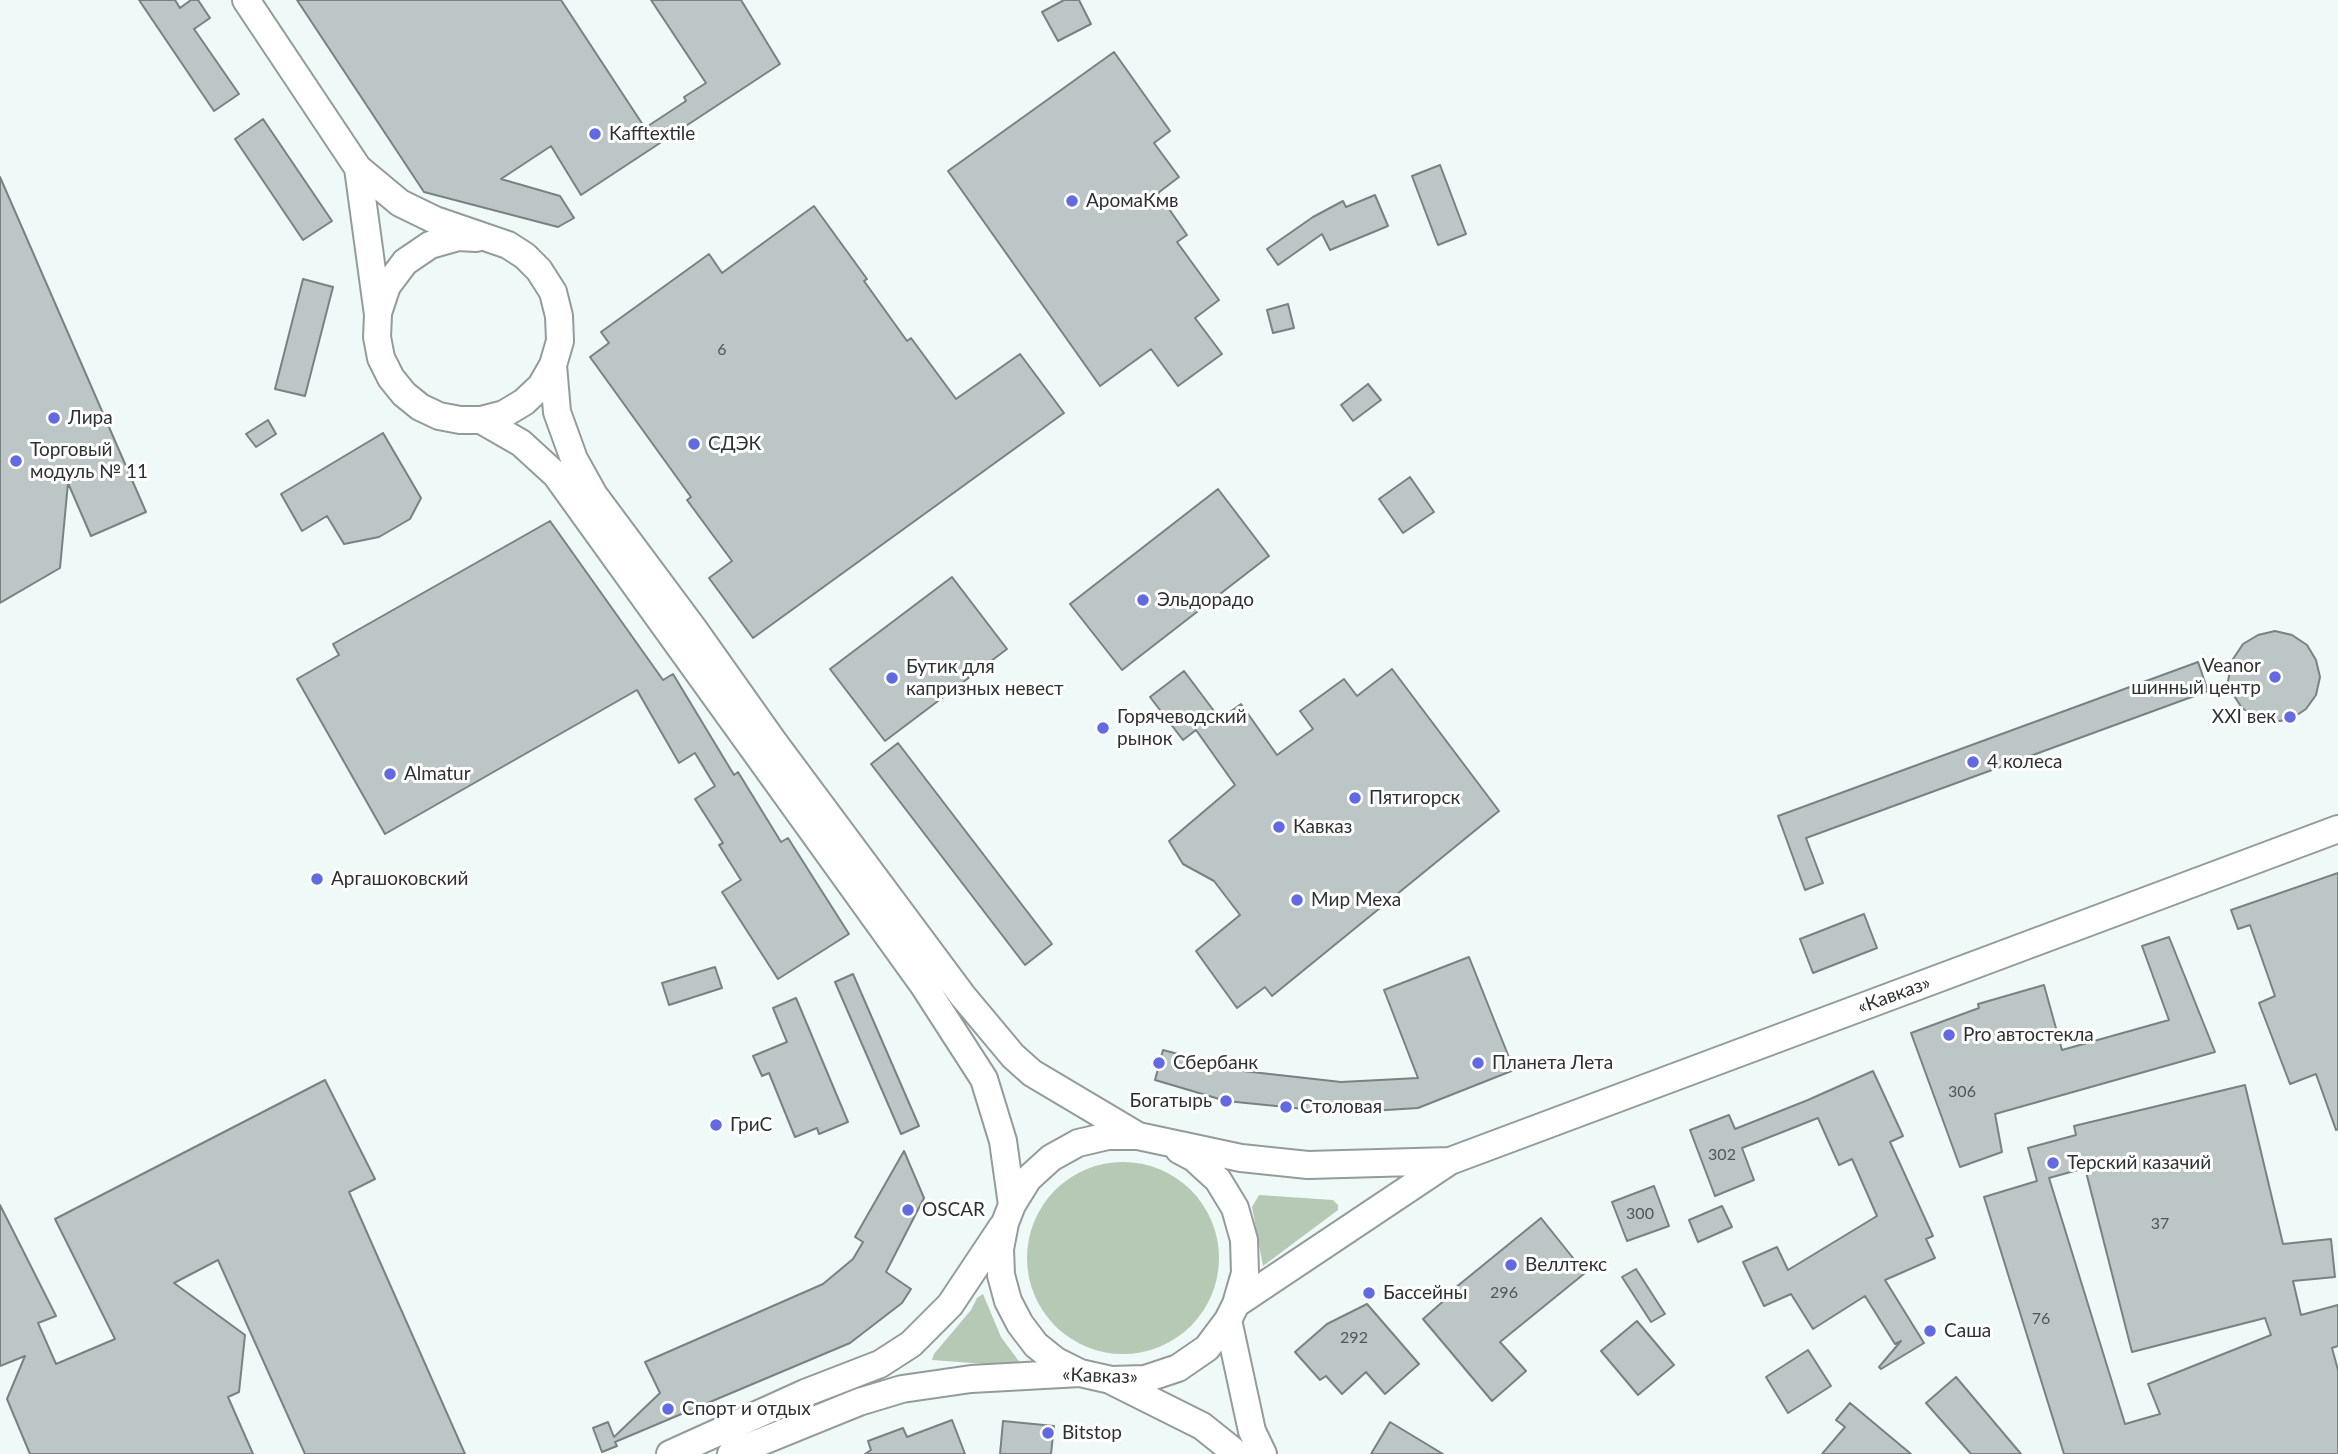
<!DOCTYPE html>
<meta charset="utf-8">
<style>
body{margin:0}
canvas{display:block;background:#eff9f7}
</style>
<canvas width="2338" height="1454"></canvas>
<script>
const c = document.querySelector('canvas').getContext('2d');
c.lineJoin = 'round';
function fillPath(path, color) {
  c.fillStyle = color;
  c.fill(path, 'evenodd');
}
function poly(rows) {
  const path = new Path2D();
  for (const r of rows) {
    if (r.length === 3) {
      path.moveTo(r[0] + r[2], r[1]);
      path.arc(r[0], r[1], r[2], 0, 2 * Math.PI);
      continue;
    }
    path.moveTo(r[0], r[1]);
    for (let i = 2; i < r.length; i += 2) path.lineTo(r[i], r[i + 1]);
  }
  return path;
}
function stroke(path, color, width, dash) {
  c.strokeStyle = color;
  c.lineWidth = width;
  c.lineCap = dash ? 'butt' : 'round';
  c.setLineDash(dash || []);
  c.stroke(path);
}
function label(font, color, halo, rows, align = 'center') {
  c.font = font + ' Lato,sans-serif';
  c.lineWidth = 6;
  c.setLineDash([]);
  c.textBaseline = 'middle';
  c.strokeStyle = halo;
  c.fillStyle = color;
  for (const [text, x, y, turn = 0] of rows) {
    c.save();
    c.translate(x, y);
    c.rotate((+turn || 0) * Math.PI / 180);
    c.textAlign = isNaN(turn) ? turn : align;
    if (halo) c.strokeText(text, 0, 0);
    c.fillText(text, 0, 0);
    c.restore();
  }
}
fillPath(poly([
 [1123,1258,96],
 [1259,1195,1333,1200,1338,1205,1338,1210,1263,1266,1252,1207],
 [983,1294,1001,1337,1021,1364,999,1365,932,1360,934,1354,971,1310,977,1298]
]), '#b5c9b5');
const building = poly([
 [139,0,175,0,180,8,191,0,198,0,210,18,194,29,239,94,214,111,139,0],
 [297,0,561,0,645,128,686,101,684,97,706,83,651,0,741,0,780,64,581,195,551,146,501,179,560,196,574,218,558,227,424,192,297,0],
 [1064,0,1079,0,1091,24,1058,41,1042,12,1064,0],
 [1114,52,1170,131,1154,143,1179,177,1158,193,1187,235,1177,242,1219,300,1195,318,1222,354,1178,386,1151,349,1100,386,948,171,1114,52],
 [263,119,332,221,303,240,235,139,263,119],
 [1440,165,1466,234,1438,245,1412,176,1440,165],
 [0,177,146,512,91,536,68,483,60,568,0,603,0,177],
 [1375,195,1388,226,1330,250,1322,234,1278,265,1267,249,1313,217,1343,201,1346,207,1375,195],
 [814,206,867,279,864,281,907,341,911,338,956,399,1020,354,1064,413,753,638,709,578,732,561,687,500,691,497,590,357,609,343,601,332,709,254,722,273,814,206],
 [303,279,333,287,305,396,275,389,303,279],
 [1288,304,1294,328,1273,333,1267,310,1288,304],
 [1368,384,1381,400,1353,421,1341,405,1368,384],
 [268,420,276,434,256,447,246,434,268,420],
 [383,433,421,498,410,519,379,537,344,544,327,516,302,531,281,494,383,433],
 [1410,477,1434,512,1403,533,1379,499,1410,477],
 [1218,489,1269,556,1122,670,1070,604,1218,489],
 [550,521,663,680,673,674,734,775,738,772,781,842,788,838,849,934,778,979,722,892,741,880,719,845,723,843,695,799,715,786,695,753,679,763,637,690,385,834,297,679,339,655,333,644,550,521],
 [952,577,1007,649,885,741,830,669,952,577],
 [2275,631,2292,635,2307,645,2316,660,2320,677,2316,695,2306,709,2291,719,2274,722,2257,718,2242,708,2227,685,2233,659,2243,644,2258,635,2275,631],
 [2198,662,2208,691,1806,838,1823,883,1805,890,1778,816,2198,662],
 [1392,669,1499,811,1272,996,1265,987,1237,1008,1196,951,1240,915,1214,881,1183,864,1169,841,1235,785,1196,730,1183,740,1150,697,1184,671,1220,719,1241,704,1277,755,1313,729,1300,711,1344,679,1357,696,1392,669],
 [898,743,1052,944,1025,965,871,764,898,743],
 [2338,873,2338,1129,2336,1130,2316,1074,2290,1084,2259,1003,2275,996,2250,925,2238,929,2231,910,2338,873],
 [1864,914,1877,948,1813,973,1800,939,1864,914],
 [2169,937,2215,1052,1995,1114,2002,1152,1960,1167,1911,1033,1979,1008,1978,1004,2044,985,2062,1050,2169,1020,2142,946,2169,937],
 [1469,957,1514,1070,1418,1108,1340,1113,1286,1107,1226,1101,1155,1080,1163,1050,1243,1071,1341,1082,1418,1078,1384,990,1469,957],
 [715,967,722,988,669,1005,662,983,715,967],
 [853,974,919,1126,901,1134,835,982,853,974],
 [796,998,848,1122,819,1134,817,1128,795,1137,769,1073,762,1076,753,1056,787,1042,773,1008,796,998],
 [1873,1071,1903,1136,1890,1142,1933,1236,1926,1239,1935,1258,1885,1280,1924,1343,1881,1369,1879,1367,1901,1341,1895,1344,1865,1296,1813,1329,1791,1294,1764,1306,1743,1262,1777,1247,1788,1270,1877,1216,1852,1159,1839,1165,1818,1118,1742,1148,1754,1180,1715,1196,1690,1130,1729,1115,1735,1129,1808,1100,1873,1071],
 [325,1080,375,1179,349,1192,465,1454,305,1454,218,1260,174,1283,245,1335,239,1392,228,1397,253,1454,30,1454,7,1399,25,1356,0,1366,0,1205,56,1316,38,1323,56,1364,115,1339,55,1219,325,1080],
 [2245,1085,2283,1244,2331,1239,2335,1277,2293,1281,2301,1315,2338,1305,2338,1346,2332,1348,2338,1370,2338,1454,2064,1454,1984,1197,2037,1181,2028,1148,2076,1135,2074,1126,2245,1085],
 [2085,1168,2132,1352,2265,1318,2271,1335,2148,1384,2160,1414,2125,1424,2049,1178,2085,1168],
 [904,1151,924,1198,886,1272,911,1289,902,1303,850,1343,615,1442,617,1446,602,1452,593,1428,608,1422,614,1437,660,1393,645,1362,823,1284,853,1259,863,1242,855,1237,904,1151],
 [1654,1186,1669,1226,1627,1241,1612,1202,1654,1186],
 [1722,1206,1732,1227,1698,1242,1689,1220,1722,1206],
 [1541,1218,1585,1273,1500,1342,1526,1371,1492,1401,1423,1319,1456,1290,1455,1288,1541,1218],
 [1636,1269,1665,1314,1651,1322,1622,1277,1636,1269],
 [1367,1304,1419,1364,1385,1394,1366,1372,1342,1394,1326,1376,1320,1380,1295,1352,1327,1324,1367,1304],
 [1637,1321,1674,1365,1638,1395,1601,1351,1637,1321],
 [1808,1350,1831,1386,1788,1413,1766,1377,1808,1350],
 [1956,1377,2021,1454,1971,1454,1926,1403,1956,1377],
 [1850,1403,1911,1454,1822,1454,1845,1427,1836,1420,1850,1403],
 [952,1420,965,1454,865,1454,871,1450,868,1441,903,1428,907,1437,952,1420],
 [1003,1421,1054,1426,1051,1454,1000,1454,1003,1421],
 [1390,1422,1443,1454,1371,1454,1390,1422]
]);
fillPath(building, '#bdc6c7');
stroke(building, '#798282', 2);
const major = poly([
 [246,0,358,168,400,203,435,220,508,245,525,256,539,270,553,292,559,316,560,341,553,365,541,386,524,402,504,414,481,420,460,420,439,416,420,407,404,394,391,378,381,358,377,337,378,315,358,168],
 [378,313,387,286,405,262,430,245,458,237,476,238],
 [553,365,557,412,574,459,594,495,693,628,773,741,962,995,1013,1056,1032,1073,1138,1136],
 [481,420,521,443,556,475,924,986,984,1079,1003,1141,1012,1205,1005,1223,1000,1249,1001,1275,1008,1301,1020,1324,1036,1345,1056,1361,1080,1373],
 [1179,1150,1194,1158,1218,1180,1235,1208,1244,1240,1245,1273,1236,1304],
 [1012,1205,1028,1179,1051,1158,1078,1143,1108,1136,1138,1136,1241,1158,1308,1165,1450,1161],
 [1228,1320,1252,1431,1263,1454],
 [1112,1381,1202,1426,1237,1454],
 [670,1454,805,1393,880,1364,911,1344,950,1305,1002,1227],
 [731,1454,859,1402,902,1389,971,1379,1080,1373,1111,1380,1145,1379,1178,1368,1207,1348,1228,1320,1236,1304,1450,1161,2338,829]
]);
stroke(major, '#939c9b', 30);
stroke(major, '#fff', 26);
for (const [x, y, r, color] of [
 [595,134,7,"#6269e1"],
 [1072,201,7,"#6269e1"],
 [54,418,7,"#6269e1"],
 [694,444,7,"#6269e1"],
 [16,461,7,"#6269e1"],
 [1143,600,7,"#6269e1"],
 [2275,677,7,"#6269e1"],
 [892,678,7,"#6269e1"],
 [2290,717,7,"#6269e1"],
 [1103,728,7,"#6269e1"],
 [1973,762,7,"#6269e1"],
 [390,774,7,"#6269e1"],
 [1355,798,7,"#6269e1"],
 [1279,827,7,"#6269e1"],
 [317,879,7,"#6269e1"],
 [1297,900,7,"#6269e1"],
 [1949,1035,7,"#6269e1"],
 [1159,1063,7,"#6269e1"],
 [1478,1063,7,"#6269e1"],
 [1226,1101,7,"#6269e1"],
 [1286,1107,7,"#6269e1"],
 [716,1125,7,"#6269e1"],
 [2053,1163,7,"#6269e1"],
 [908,1210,7,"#6269e1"],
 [1511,1265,7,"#6269e1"],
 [1369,1293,7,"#6269e1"],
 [1930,1331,7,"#6269e1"],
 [668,1409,7,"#6269e1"],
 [1048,1433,7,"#6269e1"]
]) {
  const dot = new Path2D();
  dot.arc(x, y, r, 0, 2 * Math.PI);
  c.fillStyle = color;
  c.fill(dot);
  stroke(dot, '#fff', 2.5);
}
label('16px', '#525656', null, [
 ["6",722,350],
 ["306",1962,1092],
 ["302",1722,1155],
 ["300",1640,1214],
 ["37",2160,1224],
 ["296",1504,1293],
 ["76",2041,1319],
 ["292",1354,1338]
]);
label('19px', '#2e3131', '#fff', [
 ["Kafftextile",609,134],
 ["АромаКмв",1086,201],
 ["Лира",68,418],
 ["СДЭК",708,444],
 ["Торговый",30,450],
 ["модуль № 11",30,472],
 ["Эльдорадо",1157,600],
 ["Veanor",2261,666,"right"],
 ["шинный центр",2261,688,"right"],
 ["Бутик для",906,667],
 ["капризных невест",906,689],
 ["Горячеводский",1117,717],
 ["рынок",1117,739],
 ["XXI век",2276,717,"right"],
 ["4 колеса",1987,762],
 ["Almatur",404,774],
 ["Пятигорск",1369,798],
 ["Кавказ",1293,827],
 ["Аргашоковский",331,879],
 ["Мир Меха",1311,900],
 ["Pro автостекла",1963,1035],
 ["Сбербанк",1173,1063],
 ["Планета Лета",1492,1063],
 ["Богатырь",1212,1101,"right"],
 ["Столовая",1300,1107],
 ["ГриС",730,1125],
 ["Терский казачий",2067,1163],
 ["OSCAR",922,1210],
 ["Веллтекс",1525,1265],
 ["Бассейны",1383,1293],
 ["Саша",1944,1331],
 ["Спорт и отдых",682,1409],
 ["Bitstop",1062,1433]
], 'left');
label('19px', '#2e3131', '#fff', [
 ["«Кавказ»",1894,995,-20],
 ["«Кавказ»",1100,1376,2]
]);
</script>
